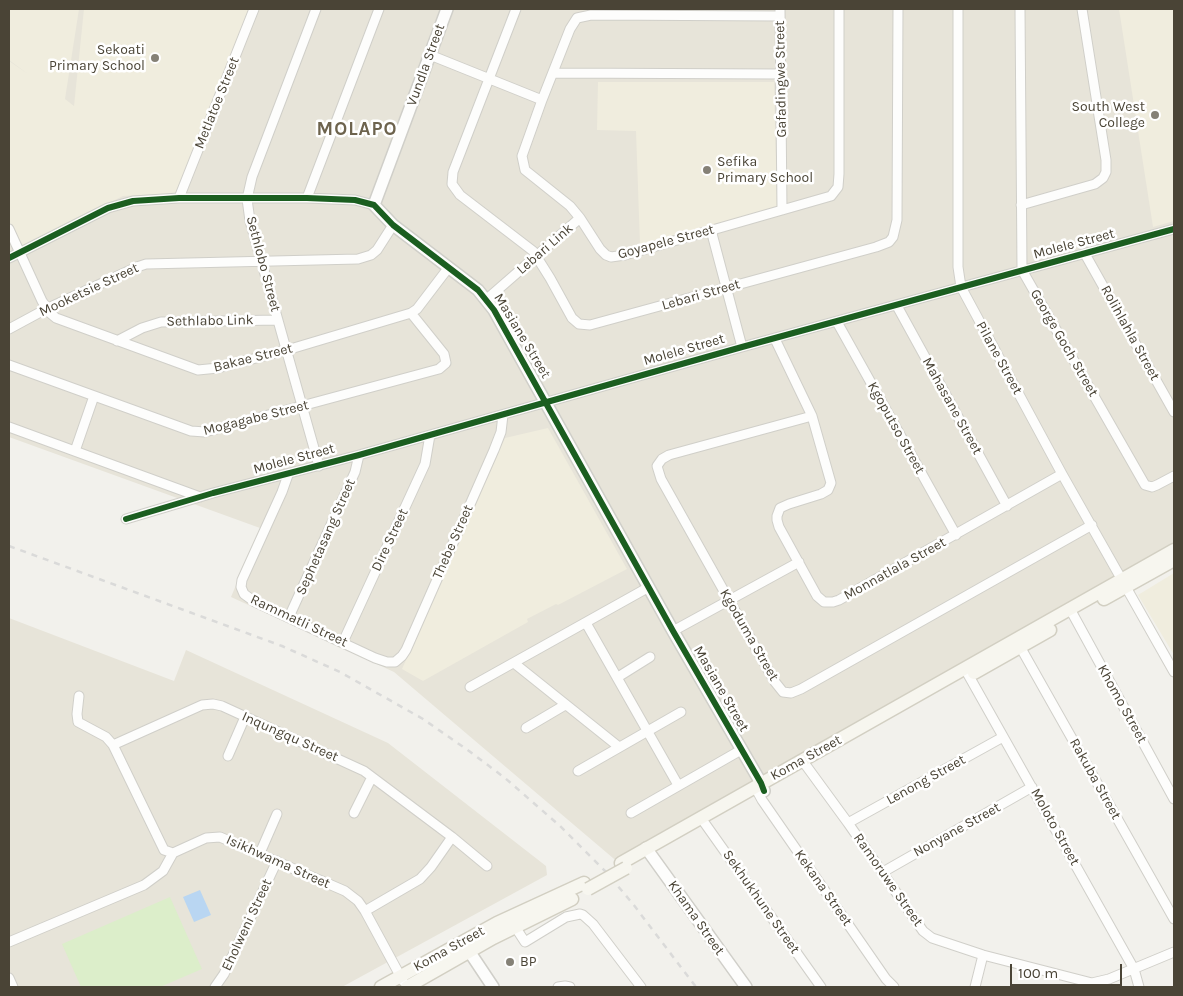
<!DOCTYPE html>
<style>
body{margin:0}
#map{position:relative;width:1183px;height:996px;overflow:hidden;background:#f2f1ec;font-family:Karla,sans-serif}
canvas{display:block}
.frame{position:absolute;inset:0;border:10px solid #4a4436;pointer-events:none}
.scale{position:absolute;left:1010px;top:964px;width:112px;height:22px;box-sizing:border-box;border:2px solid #4a4436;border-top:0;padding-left:6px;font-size:15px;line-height:18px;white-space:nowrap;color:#4a4436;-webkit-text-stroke:4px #fff;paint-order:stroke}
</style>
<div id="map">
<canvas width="1183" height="996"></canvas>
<div class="frame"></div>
<div class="scale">100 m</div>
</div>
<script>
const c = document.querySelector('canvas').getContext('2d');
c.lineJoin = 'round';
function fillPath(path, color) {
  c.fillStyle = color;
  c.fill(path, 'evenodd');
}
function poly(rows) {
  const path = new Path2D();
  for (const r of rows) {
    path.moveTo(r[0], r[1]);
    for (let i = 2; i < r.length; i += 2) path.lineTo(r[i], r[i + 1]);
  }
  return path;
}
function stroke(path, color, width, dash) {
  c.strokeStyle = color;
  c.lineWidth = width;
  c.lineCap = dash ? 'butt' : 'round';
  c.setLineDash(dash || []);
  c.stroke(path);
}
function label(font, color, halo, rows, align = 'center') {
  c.font = font + ' Karla,sans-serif';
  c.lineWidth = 5;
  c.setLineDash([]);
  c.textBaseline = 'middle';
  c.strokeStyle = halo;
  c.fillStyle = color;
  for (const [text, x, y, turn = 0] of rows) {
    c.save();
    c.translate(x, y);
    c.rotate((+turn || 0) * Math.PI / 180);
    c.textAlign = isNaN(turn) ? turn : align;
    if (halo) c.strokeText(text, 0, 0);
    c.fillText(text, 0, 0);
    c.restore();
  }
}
fillPath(poly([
 [9,9,1174,9,1174,550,620,864,394,672,231,597,260,528,9,437],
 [9,618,174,681,186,650,388,743,546,866,547,875,342,987,9,987]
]), '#e7e4d9');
fillPath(poly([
 [9,9,79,9,65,99,74,106,84,9,251,9,179,193,123,196,21,246,9,223,9,61,28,74,9,60],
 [1119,9,1174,9,1174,221,1153,227],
 [598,82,774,82,777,208,640,244,636,131,597,130],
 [548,428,627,569,558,605,556,604,527,619,528,622,423,681,402,669,505,438],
 [1174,573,1174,655,1138,595]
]), '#f0edde');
fillPath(poly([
 [170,897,202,969,160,987,81,987,62,944]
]), '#dceeca');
fillPath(poly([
 [200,890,211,915,194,922,183,897]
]), '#b9d6f2');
const minor = poly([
 [316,9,252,177,247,199,250,221,319,466],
 [516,9,453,172,452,184,460,195,533,251,550,278,572,318,579,324,590,325,876,247,889,242,893,237,897,220,898,9],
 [780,9,782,210],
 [958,9,958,267,961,287,1062,474,1174,672],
 [1020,9,1022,270,1145,485,1152,487,1157,485,1174,476],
 [780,16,591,15,577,18,570,29,542,100,522,156,525,170,570,206,580,218,600,249,606,255,611,257,625,255,831,196,838,187,839,174,839,9],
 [430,55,542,100],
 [553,73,781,74],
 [179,198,254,9],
 [307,198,379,9],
 [1021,205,1095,184,1103,178,1106,172,1106,160,1082,9],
 [9,229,42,301,50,313,56,318,198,370,218,368,287,350,411,313,417,309,449,267],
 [711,230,742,347],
 [1085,254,1174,412],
 [9,258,108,208,133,201,179,198,307,198,355,200,374,205],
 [487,299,580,218],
 [897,306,1007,506],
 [837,322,956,535],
 [9,329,46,309,137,267,146,264,358,259,371,255,377,250,393,225],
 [775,339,812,416,831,483,828,490,821,494,789,504,780,508,777,516,777,520,779,527,817,596,824,602,833,602,839,600,1062,474],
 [117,341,142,328,161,322,278,320],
 [9,365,191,431,205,432,439,369,446,363,444,354,411,313],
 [812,416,669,455,662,459,657,466,661,479,775,682,783,692,791,693,801,689,1092,525],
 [9,427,200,497],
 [75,451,94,396],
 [288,475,282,492,242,580,241,587,244,594,255,602,375,658,387,662,395,662,402,656,406,650,494,450,501,432,503,415],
 [126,519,213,493,359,455,742,347,1174,229],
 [1070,609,1174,799],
 [289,617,355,472,359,455],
 [586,623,678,785],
 [673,631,799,562],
 [343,642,425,464,430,435],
 [1018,643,1174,919],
 [514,663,619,747],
 [965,669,1134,969,1139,987],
 [618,677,650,657],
 [470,687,649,587],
 [79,696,77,714,78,722,106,737,113,745,164,850,173,853,206,838,220,837,345,891,358,901,365,911,403,981],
 [526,728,565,705],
 [113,745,202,705,213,704,222,706,364,771,452,837,487,866],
 [228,756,245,717],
 [802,760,848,823,916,921,923,931,932,938,983,955,1092,983,1109,979,1174,952],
 [578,771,681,712],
 [755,787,762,800,886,979,894,987],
 [354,813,372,777],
 [631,813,741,750],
 [701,818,821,987],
 [848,823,1003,737],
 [260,853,277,814],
 [883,872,1032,787],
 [365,911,420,879,431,867,452,837],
 [512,922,525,942,566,917,580,914,583,915,593,924,641,987],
 [9,942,144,885,163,871,173,853],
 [9,978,13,987],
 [215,987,224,974,277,861],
 [558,987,565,986,570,987],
 [975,987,983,955]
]);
const tertiary = poly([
 [447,9,374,205,393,225,478,290,494,310,673,631,761,783,764,791],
 [646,848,746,987],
 [465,945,493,987]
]);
const secondary = poly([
 [1104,599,1174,560],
 [974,673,1050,630],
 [621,863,1174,550],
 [381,987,497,923,584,883],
 [407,987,493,938,572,899]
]);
stroke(minor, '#d0cfc9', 11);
stroke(tertiary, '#d0cfc9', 14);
stroke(secondary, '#d2cfc2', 15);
stroke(minor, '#fdfdfc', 9);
stroke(tertiary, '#fdfdfc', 11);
stroke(secondary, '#f7f6ef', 12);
stroke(poly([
 [9,546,282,646,340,672,423,719,469,751,505,778,560,826,606,872,633,904,696,987]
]), '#dadad9', 2.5, [6, 6]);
const secondaryBridge = poly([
 [588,889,626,868]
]);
stroke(secondaryBridge, '#d2cfc2', 15, []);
stroke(secondaryBridge, '#f7f6ef', 12);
stroke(poly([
 [9,258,108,208,133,201,179,198,307,198,355,200,374,205,393,225,478,290,494,310,673,631,761,783,764,791],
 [126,519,213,493,359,455,742,347,1174,229]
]), '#1b5e20', 6);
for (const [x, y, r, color] of [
 [155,58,5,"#858176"],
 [1155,115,5,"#858176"],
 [707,170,5,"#858176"],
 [510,962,5,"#858176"]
]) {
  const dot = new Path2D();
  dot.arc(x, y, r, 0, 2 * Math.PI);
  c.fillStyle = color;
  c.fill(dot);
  stroke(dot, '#fff', 2);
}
label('14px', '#4a4436', '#fff', [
 ["Sekoati",145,50],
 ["Primary School",145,66],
 ["South West",1145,107],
 ["College",1145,123],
 ["Sefika",717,162,"left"],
 ["Primary School",717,178,"left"],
 ["BP",520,962,"left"]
], 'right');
label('14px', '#4a4436', '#fff', [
 ["Vundla Street",426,65,-70],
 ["Gafadingwe Street",781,79,-91],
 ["Metlatoe Street",217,103,-68],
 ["Goyapele Street",666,242,-15],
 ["Molele Street",1074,244,-15],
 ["Lebari Link",545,249,-41],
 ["Sethlobo Street",263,264,75],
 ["Mooketsie Street",89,290,-25],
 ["Lebari Street",701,295,-16],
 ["Sethlabo Link",210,321,-1],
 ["Rolihlahla Street",1130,333,61],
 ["Masiane Street",522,336,59],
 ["George Goch Street",1064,343,60],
 ["Molele Street",684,350,-16],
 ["Bakae Street",253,358,-14],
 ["Pilane Street",999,358,61],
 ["Mahasane Street",952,406,61],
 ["Mogagabe Street",256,418,-14],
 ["Kgoputso Street",896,428,61],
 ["Molele Street",294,459,-15],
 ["Sephetasang Street",326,537,-66],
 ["Dire Street",390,540,-65],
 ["Thebe Street",453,542,-66],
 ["Monnatlala Street",895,569,-29],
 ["Rammatli Street",299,621,25],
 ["Kgoduma Street",749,635,60],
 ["Masiane Street",721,689,60],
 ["Khomo Street",1122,704,61],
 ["Inqungqu Street",290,737,24],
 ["Koma Street",806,758,-29],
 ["Rakuba Street",1095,779,61],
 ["Lenong Street",926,780,-29],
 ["Moloto Street",1055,827,61],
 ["Nonyane Street",957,830,-29],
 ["Isikhwama Street",278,862,24],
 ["Ramoruwe Street",888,880,55],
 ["Kekana Street",823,888,55],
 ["Sekhukhune Street",761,902,55],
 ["Khama Street",696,918,55],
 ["Eholweni Street",247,925,-65],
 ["Koma Street",449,949,-29]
]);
c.letterSpacing = '1px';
label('bold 19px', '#6d634d', '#fff', [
 ["MOLAPO",357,130]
]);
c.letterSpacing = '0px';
</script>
